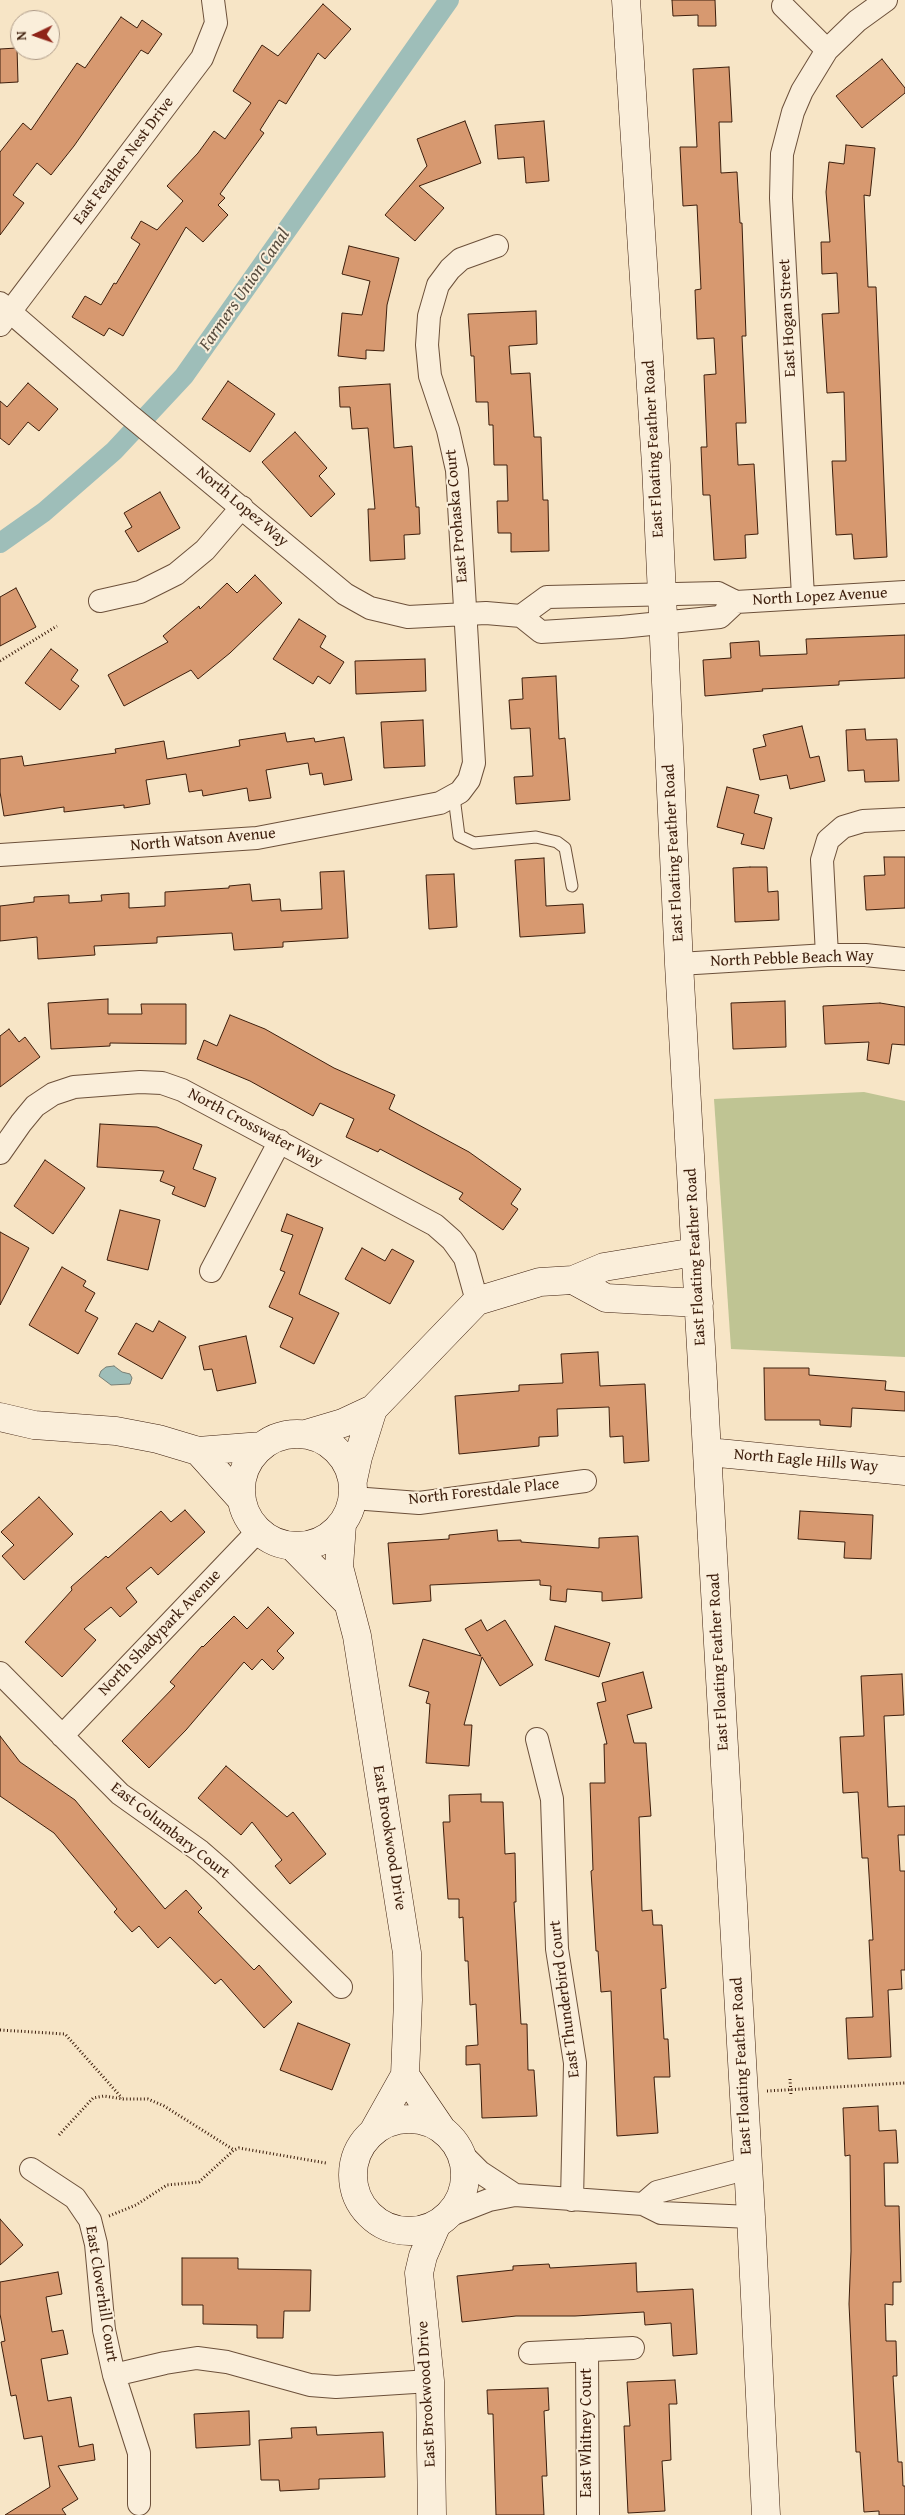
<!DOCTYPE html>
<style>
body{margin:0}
#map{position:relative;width:905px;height:2515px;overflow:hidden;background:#f7e5c6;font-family:"Gentium Book Plus",serif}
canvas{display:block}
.north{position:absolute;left:10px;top:10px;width:50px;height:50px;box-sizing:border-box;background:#faeeda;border:1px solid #ae9b88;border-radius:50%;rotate:267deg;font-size:14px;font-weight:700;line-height:20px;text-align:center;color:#3d1e0c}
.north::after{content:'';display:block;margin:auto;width:18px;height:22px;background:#8f2418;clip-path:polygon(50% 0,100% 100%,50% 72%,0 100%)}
</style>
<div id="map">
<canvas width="905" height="2515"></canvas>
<div class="north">N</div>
</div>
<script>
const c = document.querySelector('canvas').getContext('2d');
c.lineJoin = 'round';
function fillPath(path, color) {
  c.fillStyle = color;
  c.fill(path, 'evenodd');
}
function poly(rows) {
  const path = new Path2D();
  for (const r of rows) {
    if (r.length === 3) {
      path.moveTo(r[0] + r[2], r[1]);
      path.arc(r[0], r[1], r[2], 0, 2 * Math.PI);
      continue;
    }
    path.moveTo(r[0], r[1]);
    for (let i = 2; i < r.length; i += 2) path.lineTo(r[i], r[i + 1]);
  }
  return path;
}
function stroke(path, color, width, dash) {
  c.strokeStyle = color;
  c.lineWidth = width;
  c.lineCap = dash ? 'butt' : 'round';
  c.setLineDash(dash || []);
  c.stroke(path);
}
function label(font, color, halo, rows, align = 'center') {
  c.font = font + ' "Gentium Book Plus",serif';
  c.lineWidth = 4;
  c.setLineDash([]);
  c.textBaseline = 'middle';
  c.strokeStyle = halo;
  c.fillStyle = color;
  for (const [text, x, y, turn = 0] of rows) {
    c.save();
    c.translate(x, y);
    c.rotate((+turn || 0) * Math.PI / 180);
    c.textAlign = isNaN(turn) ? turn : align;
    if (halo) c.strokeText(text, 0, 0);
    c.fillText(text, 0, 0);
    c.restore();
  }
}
fillPath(poly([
 [864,1092,905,1101,905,1357,731,1349,714,1099]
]), '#bfc493');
const water = poly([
 [114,1366,122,1372,130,1374,132,1378,130,1384,111,1385,99,1376,101,1371,106,1367,114,1366]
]);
fillPath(water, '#9ebeb9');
stroke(water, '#777e74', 1);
stroke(poly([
 [0,543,44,512,114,451,184,376,449,0]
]), '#9ebeb9', 20);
const building = poly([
 [672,0,715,0,716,26,698,26,698,15,673,16,672,0],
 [323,4,351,29,325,59,318,53,286,104,279,100,260,130,264,133,220,194,225,198,218,205,228,215,203,242,186,227,123,336,109,328,104,336,72,317,85,296,101,305,114,283,116,284,140,244,131,238,141,221,157,230,183,201,167,186,198,153,214,131,225,139,251,103,233,91,262,45,278,56,323,4],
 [121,17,137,28,142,20,162,34,148,54,141,50,74,146,51,175,37,163,13,195,24,203,0,235,0,152,23,123,31,130,77,63,85,68,121,17],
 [17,48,18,82,0,83,0,49,17,48],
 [882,59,905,88,905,93,862,128,836,96,882,59],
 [729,67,732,122,719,122,721,173,737,172,740,223,742,223,746,336,742,336,746,423,736,423,738,465,754,464,758,534,745,535,746,558,714,560,710,495,703,495,701,447,707,447,704,375,716,374,714,338,697,339,695,290,701,289,697,205,683,206,680,147,697,147,693,69,729,67],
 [465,121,481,163,419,186,444,208,415,241,385,215,427,166,417,139,465,121],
 [544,121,549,181,526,183,524,157,498,159,495,125,544,121],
 [846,145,875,148,870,196,864,195,868,287,876,287,887,557,854,559,852,534,836,535,832,461,846,461,844,392,827,393,822,314,839,313,837,273,822,274,821,242,830,242,826,192,829,162,844,164,846,145],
 [349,246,399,258,387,305,384,351,366,350,366,359,338,356,342,313,362,315,370,281,342,274,349,246],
 [536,311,537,344,509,346,511,374,530,373,534,437,541,437,543,500,548,500,549,551,511,552,511,533,498,533,497,501,508,501,507,465,494,465,493,425,489,425,488,402,476,402,474,356,471,356,468,314,536,311],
 [228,381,275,414,250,452,202,419,228,381],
 [28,383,58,409,39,431,28,422,9,445,0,438,0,401,7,407,28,383],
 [390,384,394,448,412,446,416,507,419,507,420,534,404,535,405,559,370,561,368,509,375,509,368,428,352,429,350,407,340,407,339,387,390,384],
 [295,432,327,468,319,476,335,494,311,517,262,462,295,432],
 [160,492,180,528,138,552,125,531,132,527,124,513,160,492],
 [255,575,282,603,230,653,198,679,191,670,124,706,108,675,168,642,163,636,199,606,200,609,227,583,237,593,255,575],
 [16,588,36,627,0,646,0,597,16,588],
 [299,619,326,636,320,647,344,662,330,684,318,676,313,684,273,659,299,619],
 [905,635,905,678,839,681,839,685,762,689,763,691,705,696,703,660,731,658,730,643,759,641,760,656,807,654,806,639,905,635],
 [51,649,78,670,71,680,79,686,60,710,25,683,51,649],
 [425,659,426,691,356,694,355,661,425,659],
 [556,676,559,739,565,738,570,800,516,804,514,777,533,776,530,728,511,729,509,700,523,699,522,678,556,676],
 [423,720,425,766,384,768,381,722,423,720],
 [802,726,810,758,819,756,825,781,790,789,787,775,760,780,753,749,766,746,763,735,802,726],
 [865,729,866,740,897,739,899,781,865,782,864,770,848,771,846,730,865,729],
 [285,733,287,742,314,738,315,742,344,737,352,780,324,785,322,773,310,775,308,763,266,770,271,798,249,801,247,788,203,796,202,790,189,792,186,774,146,780,150,804,124,808,124,805,64,812,64,807,4,816,0,792,0,759,22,756,24,766,116,753,115,749,164,741,167,759,240,746,239,740,285,733],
 [727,787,759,795,754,813,772,818,764,849,741,844,744,834,717,827,727,787],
 [884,857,905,857,905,908,866,910,864,876,885,875,884,857],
 [544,858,546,906,583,904,585,933,520,937,515,860,544,858],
 [750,867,767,867,768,892,778,891,779,920,735,922,733,868,750,867],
 [344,871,348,938,283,942,283,947,234,950,232,933,157,937,157,943,94,946,95,955,38,959,37,937,0,941,0,906,34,902,34,897,69,895,69,903,102,901,101,895,129,893,129,908,165,906,165,892,229,888,229,886,250,884,252,901,280,899,281,911,322,909,320,872,344,871],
 [454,874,457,927,429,929,426,875,454,874],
 [108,999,108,1014,142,1014,141,1004,186,1004,186,1044,110,1043,110,1046,51,1049,48,1003,108,999],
 [785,1001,786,1047,733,1049,731,1003,785,1001],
 [880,1003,905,1007,905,1045,892,1044,889,1064,867,1060,869,1042,825,1044,823,1006,880,1003],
 [230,1015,265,1029,334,1068,395,1095,389,1109,469,1152,521,1189,511,1204,518,1209,503,1230,459,1199,463,1193,380,1149,378,1152,346,1137,354,1119,320,1103,313,1116,250,1081,197,1059,204,1040,217,1046,230,1015],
 [9,1029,19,1042,25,1037,40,1057,0,1087,0,1036,9,1029],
 [100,1124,157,1127,202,1145,193,1169,216,1178,205,1207,172,1194,175,1187,160,1181,164,1171,97,1167,100,1124],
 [45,1160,85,1188,53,1234,14,1206,45,1160],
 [120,1210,160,1220,148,1270,107,1260,120,1210],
 [287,1214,323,1228,299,1294,339,1313,314,1364,280,1347,293,1318,269,1307,285,1272,280,1270,293,1235,281,1231,287,1214],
 [0,1232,29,1248,0,1305,0,1232],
 [362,1248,385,1261,392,1249,414,1261,390,1304,345,1279,362,1248],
 [62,1267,86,1281,83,1286,95,1293,85,1311,98,1318,78,1354,29,1325,62,1267],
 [159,1321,186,1337,162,1379,118,1354,136,1323,153,1332,159,1321],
 [246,1336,256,1383,217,1391,212,1369,204,1370,199,1346,246,1336],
 [598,1352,600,1386,645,1384,649,1461,624,1463,623,1436,610,1437,609,1407,557,1409,558,1436,539,1437,539,1446,459,1454,455,1396,519,1391,519,1385,563,1383,561,1354,598,1352],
 [764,1368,809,1368,809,1375,886,1381,885,1390,905,1392,905,1411,852,1408,851,1427,820,1425,820,1420,765,1420,764,1368],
 [39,1497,73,1534,24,1580,2,1556,14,1545,1,1532,39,1497],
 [185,1510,205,1532,158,1575,151,1567,126,1588,137,1602,120,1617,111,1607,84,1629,96,1640,62,1677,25,1642,72,1590,71,1587,106,1556,108,1558,161,1511,171,1522,185,1510],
 [800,1511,873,1515,871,1559,844,1558,845,1542,798,1539,800,1511],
 [497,1530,498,1541,521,1540,521,1542,599,1548,599,1538,638,1536,642,1598,602,1601,602,1592,567,1589,566,1602,550,1600,551,1586,540,1585,540,1580,430,1585,431,1601,393,1604,388,1543,449,1539,449,1535,497,1530],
 [268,1607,294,1633,277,1651,284,1658,273,1670,262,1659,252,1670,244,1662,186,1730,149,1768,122,1741,175,1686,170,1682,202,1646,203,1647,234,1616,247,1629,268,1607],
 [481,1620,487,1631,505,1620,533,1665,500,1686,482,1657,464,1725,472,1725,469,1766,426,1763,430,1704,426,1703,429,1692,409,1686,423,1639,481,1656,465,1629,481,1620],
 [555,1626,610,1643,599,1677,545,1660,555,1626],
 [643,1672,652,1708,627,1715,634,1743,646,1743,651,1816,639,1817,642,1911,652,1910,653,1925,662,1925,666,1988,661,1989,664,2039,668,2039,670,2077,654,2077,658,2133,617,2136,611,1991,601,1992,598,1951,596,1951,591,1871,593,1870,590,1783,605,1783,604,1744,607,1744,597,1703,606,1701,602,1683,643,1672],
 [902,1674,904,1715,884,1716,888,1807,905,1806,905,1835,898,1835,900,1871,905,1871,905,1970,901,1970,902,1989,888,1990,891,2057,848,2059,846,2018,873,2017,869,1940,873,1940,868,1858,862,1858,858,1792,843,1793,840,1737,864,1736,861,1676,902,1674],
 [0,1736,20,1762,75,1800,165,1909,186,1890,202,1908,198,1912,254,1970,259,1965,292,2002,264,2028,221,1979,215,1984,170,1937,158,1948,139,1926,132,1932,114,1912,117,1909,54,1833,0,1796,0,1736],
 [226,1766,287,1817,293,1812,326,1854,290,1884,275,1866,282,1860,252,1822,241,1835,198,1798,226,1766],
 [481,1794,481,1802,503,1802,505,1854,515,1853,516,1902,514,1902,521,2024,527,2024,528,2070,534,2070,537,2116,482,2118,480,2064,466,2065,466,2046,478,2045,476,2004,470,2005,468,1961,465,1961,463,1917,459,1918,459,1899,448,1899,443,1822,450,1822,449,1795,481,1794],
 [298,2023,350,2044,332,2090,280,2070,298,2023],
 [878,2106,879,2131,896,2130,898,2163,884,2163,885,2206,899,2206,901,2282,893,2282,893,2305,885,2304,886,2341,896,2341,897,2376,893,2376,898,2462,902,2462,903,2486,905,2486,905,2515,879,2515,879,2511,864,2512,860,2452,856,2452,849,2304,851,2251,850,2155,845,2156,843,2108,878,2106],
 [0,2219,23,2245,0,2265,0,2219],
 [182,2258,238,2258,238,2269,311,2270,310,2311,284,2311,283,2338,257,2338,257,2325,203,2324,203,2305,182,2305,182,2258],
 [636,2263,637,2292,693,2289,697,2354,673,2356,671,2323,645,2325,644,2312,575,2316,516,2316,462,2322,457,2276,513,2270,513,2266,549,2264,550,2268,636,2263],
 [58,2272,62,2294,46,2297,52,2332,63,2330,68,2354,41,2359,48,2401,71,2397,79,2447,93,2444,95,2460,58,2466,78,2499,62,2509,66,2515,5,2515,50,2487,42,2436,24,2439,16,2395,11,2396,1,2342,5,2341,0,2314,0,2282,58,2272],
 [675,2380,677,2404,669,2404,671,2460,662,2461,665,2511,628,2513,624,2426,630,2426,627,2382,675,2380],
 [548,2388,549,2410,544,2411,547,2476,542,2476,544,2515,496,2515,493,2414,488,2414,487,2390,548,2388],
 [249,2411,250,2445,196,2448,194,2414,249,2411],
 [316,2427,317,2435,383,2432,385,2477,319,2479,319,2489,280,2491,279,2480,261,2480,259,2440,292,2438,291,2428,316,2427]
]);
fillPath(building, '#d79970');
stroke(building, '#3d1e0c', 1);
const lane = poly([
 [454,797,459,836,474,843,536,837,557,842,565,848,572,886]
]);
const street = poly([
 [783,6,827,50],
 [0,303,128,414,345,594,370,608,408,617,486,613,521,616],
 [0,325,202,58,216,23,213,0],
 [718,593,736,602,720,617,621,627,541,632,521,616,547,597,718,593],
 [803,596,781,198,782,154,793,112,802,91,827,50,857,21,886,0],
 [100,601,140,592,176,574,205,550,242,507],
 [736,602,905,592],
 [0,855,257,838,440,803,460,792,469,780,474,763,457,470,448,430,430,376,427,345,429,316,438,285,450,269,461,259,497,246],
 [827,955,822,860,828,840,843,827,863,821,905,819],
 [679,964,827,955,865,955,905,959],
 [0,1153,21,1123,35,1106,53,1094,74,1087,140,1082,162,1083,182,1090,435,1225,452,1240,465,1258,477,1301],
 [211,1271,280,1141],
 [353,1498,419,1503,585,1481],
 [0,1673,120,1794,200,1851,223,1871,341,1987],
 [62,1736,258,1531],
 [537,1739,552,1799,557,1949,575,2063,572,2200],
 [462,2154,480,2172,515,2195,643,2204,661,2213,751,2217],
 [31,2169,75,2198,90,2220,96,2244,104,2330,114,2375,139,2453,139,2504],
 [643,2204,657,2192,749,2168],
 [448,2216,489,2200,515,2195],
 [587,2350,588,2515],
 [530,2353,633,2348],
 [114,2375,165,2363,197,2358,227,2362,310,2385,336,2387,430,2381]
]);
const secondary = poly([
 [626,0,656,465,679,964,751,2217,766,2515],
 [573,1280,606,1298,699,1303],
 [0,1417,34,1425,116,1431,158,1439,198,1451,262,1446],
 [297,1490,56],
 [306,1434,343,1423,373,1409,477,1301,540,1282,573,1280,604,1267,695,1252],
 [198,1451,242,1500],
 [708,1452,905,1471],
 [353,1480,358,1457,373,1409],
 [342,1524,339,1567,357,1636,407,1953,408,2000,405,2075,373,2132],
 [292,1546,345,1600],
 [405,2075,441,2128],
 [409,2175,56],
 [432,2515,430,2381,419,2273,423,2256,437,2224]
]);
stroke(lane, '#6c503a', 13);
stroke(street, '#6c503a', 24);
stroke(secondary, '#3d1e0c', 29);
stroke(poly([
 [0,661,57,626],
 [0,2030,65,2034,122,2098],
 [790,2079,791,2096],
 [767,2091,905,2083],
 [59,2135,93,2098,104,2096,123,2099,148,2099,164,2106,234,2150],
 [109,2216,136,2205,167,2185,199,2182,234,2150,239,2148,326,2163]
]), '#3d1e0c', 3, [1, 2.5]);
stroke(lane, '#faeeda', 11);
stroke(street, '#faeeda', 22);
stroke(secondary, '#faeeda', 28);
label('16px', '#3d1e0c', '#faeeda', [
 ["East Feather Nest Drive",124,161,-53],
 ["East Hogan Street",788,318,-93],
 ["East Floating Feather Road",654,449,-93],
 ["North Lopez Way",242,507,40],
 ["East Prohaska Court",457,516,-95],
 ["North Lopez Avenue",820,597,-3],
 ["North Watson Avenue",203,840,-5],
 ["East Floating Feather Road",674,853,-93],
 ["North Pebble Beach Way",792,959,-2],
 ["North Crosswater Way",255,1128,28],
 ["East Floating Feather Road",696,1257,-93],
 ["North Eagle Hills Way",806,1461,5],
 ["North Forestdale Place",484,1492,-6],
 ["North Shadypark Avenue",160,1633,-46],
 ["East Floating Feather Road",719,1662,-93],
 ["East Columbary Court",170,1831,38],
 ["East Brookwood Drive",389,1838,81],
 ["East Thunderbird Court",565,1999,-97],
 ["East Floating Feather Road",742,2066,-93],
 ["East Cloverhill Court",101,2294,81],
 ["East Brookwood Drive",427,2394,-93],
 ["East Whitney Court",587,2433,-90]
]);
label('italic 18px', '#5a4e40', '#faeeda', [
 ["Farmers Union Canal",245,290,-55]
]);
</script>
